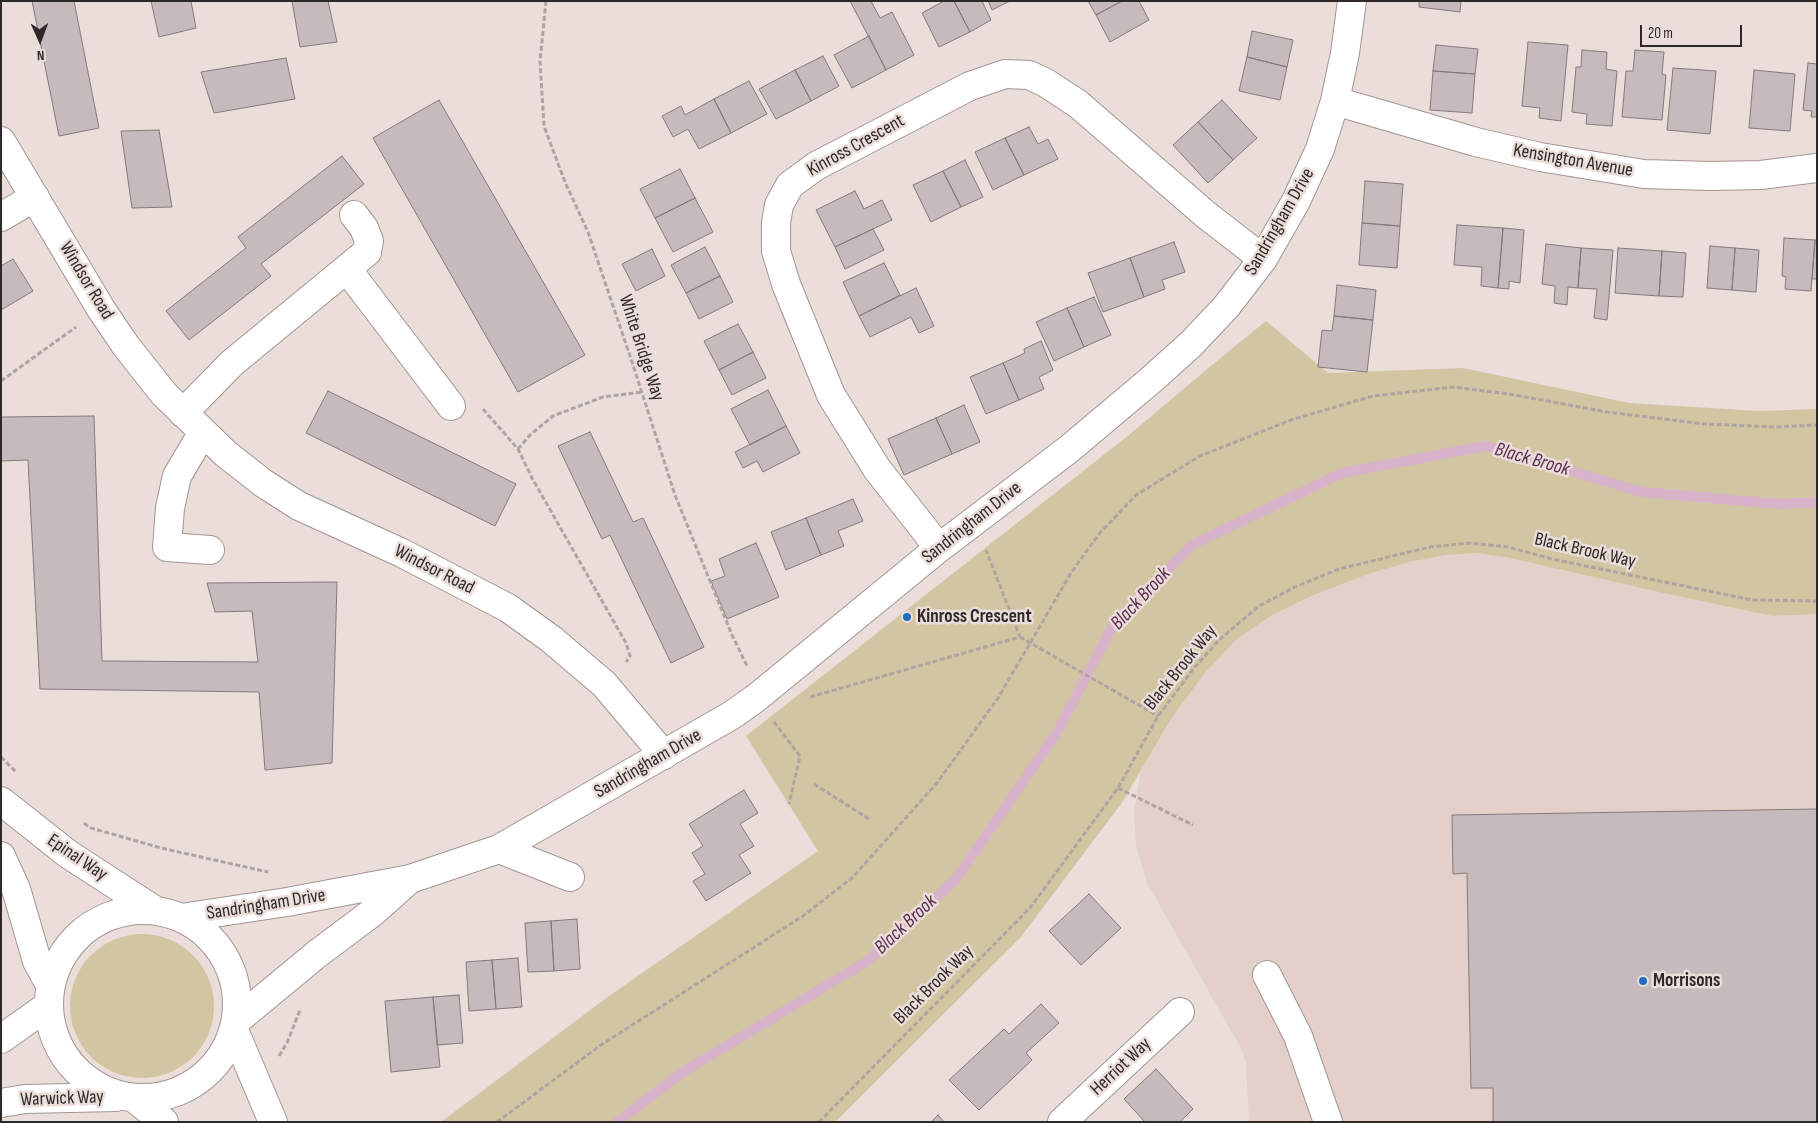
<!DOCTYPE html>
<style>
body{margin:0}
#map{position:relative;width:1818px;height:1123px;overflow:hidden;background:#eaddda;font-family:"Sofia Sans Condensed",sans-serif}
canvas{display:block}
.frame{position:absolute;inset:0;border:2px solid #2e2928;pointer-events:none}
.north{position:absolute;left:15px;top:15px;width:50px;height:50px;-webkit-text-stroke:4px #eaddda;paint-order:stroke;rotate:178deg;font-size:14px;font-weight:700;line-height:20px;text-align:center;color:#2e2928}
.north::after{content:'';display:block;margin:auto;width:18px;height:22px;background:#2e2928;clip-path:polygon(50% 0,100% 100%,50% 72%,0 100%)}
.scale{position:absolute;left:1640px;top:25px;width:102px;height:22px;box-sizing:border-box;border:2px solid #2e2928;border-top:0;padding-left:6px;font-size:15px;line-height:18px;white-space:nowrap;color:#2e2928;-webkit-text-stroke:4px #eaddda;paint-order:stroke}
</style>
<div id="map">
<canvas width="1818" height="1123"></canvas>
<div class="frame"></div>
<div class="north">N</div>
<div class="scale">20 m</div>
</div>
<script>
const c = document.querySelector('canvas').getContext('2d');
c.lineJoin = 'round';
function fillPath(path, color) {
  c.fillStyle = color;
  c.fill(path, 'evenodd');
}
function poly(rows) {
  const path = new Path2D();
  for (const r of rows) {
    if (r.length === 3) {
      path.moveTo(r[0] + r[2], r[1]);
      path.arc(r[0], r[1], r[2], 0, 2 * Math.PI);
      continue;
    }
    path.moveTo(r[0], r[1]);
    for (let i = 2; i < r.length; i += 2) path.lineTo(r[i], r[i + 1]);
  }
  return path;
}
function stroke(path, color, width, dash) {
  c.strokeStyle = color;
  c.lineWidth = width;
  c.lineCap = dash ? 'butt' : 'round';
  c.setLineDash(dash || []);
  c.stroke(path);
}
function label(font, color, halo, rows, align = 'center') {
  c.font = font + ' "Sofia Sans Condensed",sans-serif';
  c.lineWidth = 5;
  c.setLineDash([]);
  c.textBaseline = 'middle';
  c.strokeStyle = halo;
  c.fillStyle = color;
  for (const [text, x, y, turn = 0] of rows) {
    c.save();
    c.translate(x, y);
    c.rotate((+turn || 0) * Math.PI / 180);
    c.textAlign = isNaN(turn) ? turn : align;
    if (halo) c.strokeText(text, 0, 0);
    c.fillText(text, 0, 0);
    c.restore();
  }
}
fillPath(poly([
 [1478,553,1510,558,1663,593,1772,616,1817,614,1817,1122,1249,1122,1246,1062,1242,1050,1147,883,1136,845,1134,814,1141,770,1171,719,1204,674,1237,639,1272,615,1316,594,1371,573,1410,562,1446,555]
]), '#e4d0ca');
fillPath(poly([
 [1266,321,1328,373,1463,368,1629,403,1759,411,1817,409,1817,614,1772,616,1663,593,1510,558,1478,553,1446,555,1410,562,1371,573,1316,594,1272,615,1237,639,1204,674,1171,719,1121,804,1020,938,835,1122,441,1122,609,996,818,851,746,736,1129,435,1212,365],
 [142,1006,72]
]), '#d1c5a2');
stroke(poly([
 [617,1122,683,1072,869,960,956,879,1058,731,1113,625,1192,545,1342,473,1486,446,1642,492,1780,504,1817,502]
]), '#d9b2cc', 10);
const building = poly([
 [32,1,74,1,99,128,59,136,32,1],
 [151,1,191,1,196,28,159,37,151,1],
 [292,1,328,1,337,42,300,47,292,1],
 [850,1,871,1,880,18,892,12,914,55,886,70,850,1],
 [944,1,954,1,970,32,939,47,922,13,944,1],
 [954,1,982,1,991,20,970,32,954,1],
 [988,1,1010,1,992,10,988,1],
 [1088,1,1122,1,1096,15,1088,1],
 [1122,1,1139,1,1149,20,1110,42,1096,15,1122,1],
 [1419,1,1461,1,1460,12,1419,7,1419,1],
 [1252,31,1293,40,1287,67,1247,57,1252,31],
 [869,36,886,70,852,88,834,55,869,36],
 [1528,42,1568,45,1561,121,1539,118,1540,108,1522,106,1528,42],
 [1436,45,1478,49,1475,74,1433,71,1436,45],
 [1582,50,1607,52,1606,69,1617,71,1612,126,1586,124,1587,114,1572,112,1576,67,1581,67,1582,50],
 [1635,50,1664,52,1662,74,1666,75,1662,120,1622,117,1626,71,1633,71,1635,50],
 [823,56,839,86,811,101,795,70,823,56],
 [1247,57,1287,67,1280,100,1239,91,1247,57],
 [286,58,295,99,214,113,201,72,286,58],
 [1808,63,1817,64,1817,117,1811,117,1812,111,1803,110,1808,63],
 [1673,68,1716,71,1710,134,1667,130,1673,68],
 [795,70,811,101,776,119,759,89,795,70],
 [1754,70,1795,74,1790,131,1749,128,1754,70],
 [1433,71,1475,74,1472,113,1430,110,1433,71],
 [749,81,767,114,731,133,714,99,749,81],
 [714,99,731,133,699,149,688,129,673,137,662,116,681,106,685,115,714,99],
 [439,100,585,355,518,392,373,138,439,100],
 [1222,100,1257,138,1233,160,1198,122,1222,100],
 [1198,122,1233,160,1208,183,1173,145,1198,122],
 [1029,127,1038,144,1048,139,1058,159,1024,175,1005,138,1029,127],
 [159,130,172,207,132,208,121,131,159,130],
 [1005,138,1024,175,993,190,975,152,1005,138],
 [342,156,364,184,261,264,271,276,189,340,166,311,246,248,238,237,342,156],
 [965,160,983,197,961,207,943,171,965,160],
 [680,169,695,198,655,218,640,189,680,169],
 [943,171,961,207,931,222,913,185,943,171],
 [1365,181,1403,184,1400,226,1362,223,1365,181],
 [855,191,864,209,882,200,892,220,835,247,816,210,855,191],
 [695,198,713,232,673,252,655,218,695,198],
 [1362,223,1400,226,1397,268,1359,265,1362,223],
 [1457,225,1503,228,1498,288,1481,286,1482,267,1454,265,1457,225],
 [1503,228,1524,230,1520,283,1509,281,1509,289,1498,288,1503,228],
 [873,229,884,250,845,269,835,247,873,229],
 [1784,238,1815,240,1811,291,1785,289,1786,277,1782,276,1784,238],
 [1815,240,1817,240,1817,279,1812,279,1815,240],
 [1174,242,1185,272,1162,280,1165,289,1144,297,1130,258,1174,242],
 [1546,244,1581,248,1578,288,1568,287,1567,305,1554,303,1555,286,1542,284,1546,244],
 [1710,246,1735,248,1732,290,1707,288,1710,246],
 [705,247,720,276,686,293,671,265,705,247],
 [1581,248,1613,250,1607,320,1594,318,1597,289,1578,288,1581,248],
 [1618,248,1662,251,1659,296,1615,293,1618,248],
 [1735,248,1759,250,1756,292,1732,290,1735,248],
 [652,249,665,276,636,291,622,264,652,249],
 [1662,251,1686,253,1683,297,1659,296,1662,251],
 [1130,258,1144,297,1103,312,1088,273,1130,258],
 [13,259,33,291,1,310,1,266,13,259],
 [884,263,900,295,859,316,843,282,884,263],
 [720,276,733,302,699,319,686,293,720,276],
 [1337,285,1376,290,1373,320,1334,316,1337,285],
 [916,288,934,326,919,333,911,317,870,337,859,316,916,288],
 [1094,297,1111,335,1084,347,1067,308,1094,297],
 [1067,308,1084,347,1054,361,1036,322,1067,308],
 [1334,316,1373,320,1367,372,1318,367,1322,330,1332,331,1334,316],
 [738,324,753,352,719,370,704,341,738,324],
 [1041,341,1053,370,1039,377,1044,389,1019,400,1003,363,1025,353,1024,349,1041,341],
 [753,352,766,378,732,395,719,370,753,352],
 [1003,363,1019,400,986,414,970,377,1003,363],
 [768,390,786,426,750,445,731,409,768,390],
 [328,391,516,484,495,526,306,433,328,391],
 [964,405,980,442,952,454,936,418,964,405],
 [94,416,102,661,258,662,252,611,215,612,207,583,337,582,332,763,265,770,259,692,40,689,28,460,1,461,1,417,94,416],
 [936,418,952,454,904,475,888,439,936,418],
 [786,426,800,453,763,472,757,461,743,468,735,452,786,426],
 [590,432,633,522,643,518,704,647,671,663,610,535,602,539,558,446,590,432],
 [853,499,863,521,838,531,844,546,821,555,806,518,853,499],
 [806,518,821,555,786,570,771,532,806,518],
 [756,543,779,597,727,619,711,581,725,576,719,559,756,543],
 [744,790,758,813,740,824,754,846,739,855,751,873,706,901,693,881,705,874,692,853,703,846,689,824,744,790],
 [1817,809,1817,1122,1493,1122,1493,1088,1471,1088,1467,873,1453,874,1452,815,1817,809],
 [1089,894,1121,928,1081,965,1049,931,1089,894],
 [577,919,580,969,554,971,551,921,577,919],
 [551,921,554,971,528,972,525,923,551,921],
 [518,958,522,1007,496,1009,492,960,518,958],
 [492,960,496,1009,469,1011,466,962,492,960],
 [459,995,463,1043,437,1045,433,997,459,995],
 [433,997,440,1067,391,1072,385,1001,433,997],
 [1041,1004,1059,1023,1026,1053,1032,1060,979,1110,949,1080,1004,1029,1009,1034,1041,1004],
 [1156,1069,1193,1109,1180,1122,1145,1122,1124,1099,1156,1069],
 [938,1115,944,1122,931,1122,938,1115]
]);
fillPath(building, '#c7babc');
stroke(building, '#86797b', 1);
const minor = poly([
 [1335,101,1476,142,1540,157,1644,174,1710,176,1761,175,1817,168],
 [1,141,101,309,126,346,164,394,226,454,263,483,299,506,402,553,508,608,551,639,604,684,664,755],
 [1,217,35,197],
 [347,269,451,406],
 [183,413,232,363,367,252,369,241,364,228,354,215],
 [203,432,177,476,170,508,167,547,210,550],
 [939,548,877,469,831,395,786,284,776,251,776,223,779,205,790,185,816,166,970,86,1005,74,1029,75,1046,83,1078,104,1205,214,1263,259],
 [1,801,68,854,156,911],
 [499,849,570,877],
 [1,856,16,889,37,961,50,985],
 [143,1004,94],
 [181,918,287,902,410,879,499,849,732,715,756,698,939,548,1069,449,1151,380,1191,344,1226,307,1263,259,1296,201,1320,149,1335,101,1345,53,1352,1],
 [1267,975,1298,1036,1328,1122],
 [236,1021,317,954,373,912,410,879],
 [234,1030,273,1122],
 [1,1039,49,1005],
 [134,1098,164,1122],
 [1,1103,25,1099,116,1097],
 [1062,1122,1180,1012]
]);
stroke(minor, '#a29693', 30);
stroke(poly([
 [546,1,540,61,544,126,565,182,588,232,632,362,675,495,732,635,747,666],
 [1,381,76,327],
 [483,409,518,449,532,478,626,643,630,656,626,662],
 [518,449,530,435,553,416,603,397,642,392],
 [1020,637,1158,716],
 [810,697,1020,637,986,550],
 [774,722,800,756,789,804],
 [1,757,17,773],
 [814,784,869,819],
 [1118,788,1193,825],
 [84,823,91,828,161,848,268,872],
 [279,1056,287,1043,300,1010],
 [497,1122,601,1045,803,916,853,877,937,783,998,698,1071,573,1099,534,1136,495,1200,456,1291,420,1373,396,1453,387,1509,394,1607,412,1704,424,1776,427,1817,425],
 [819,1122,1030,908,1118,788,1158,716,1195,667,1220,639,1259,606,1295,587,1339,569,1430,547,1470,543,1508,547,1552,559,1753,600,1817,601]
]), '#afa4a2', 3, [5, 2.5]);
stroke(minor, '#fff', 28);
for (const [x, y, r, color] of [
 [907,617,5,"#226dbd"],
 [1643,981,5,"#226dbd"]
]) {
  const dot = new Path2D();
  dot.arc(x, y, r, 0, 2 * Math.PI);
  c.fillStyle = color;
  c.fill(dot);
  stroke(dot, '#eaddda', 2);
}
label('19px', '#2e2928', '#eaddda', [
 ["Kinross Crescent",856,146,-29],
 ["Kensington Avenue",1573,161,10],
 ["Sandringham Drive",1280,222,-60],
 ["Windsor Road",86,281,59],
 ["White Bridge Way",641,348,72],
 ["Sandringham Drive",972,523,-38],
 ["Black Brook Way",1585,551,13],
 ["Windsor Road",434,570,27],
 ["Black Brook Way",1181,668,-51],
 ["Sandringham Drive",648,764,-30],
 ["Epinal Way",77,858,34],
 ["Sandringham Drive",266,905,-9],
 ["Black Brook Way",934,985,-45],
 ["Herriot Way",1121,1067,-43],
 ["Warwick Way",62,1099,-2]
]);
label('bold 19px', '#2e2928', '#eaddda', [
 ["Kinross Crescent",917,617],
 ["Morrisons",1653,981]
], 'left');
label('italic 20px', '#5d2c50', '#eaddda', [
 ["Black Brook",1532,460,16],
 ["Black Brook",1141,599,-47],
 ["Black Brook",906,925,-43]
]);
</script>
